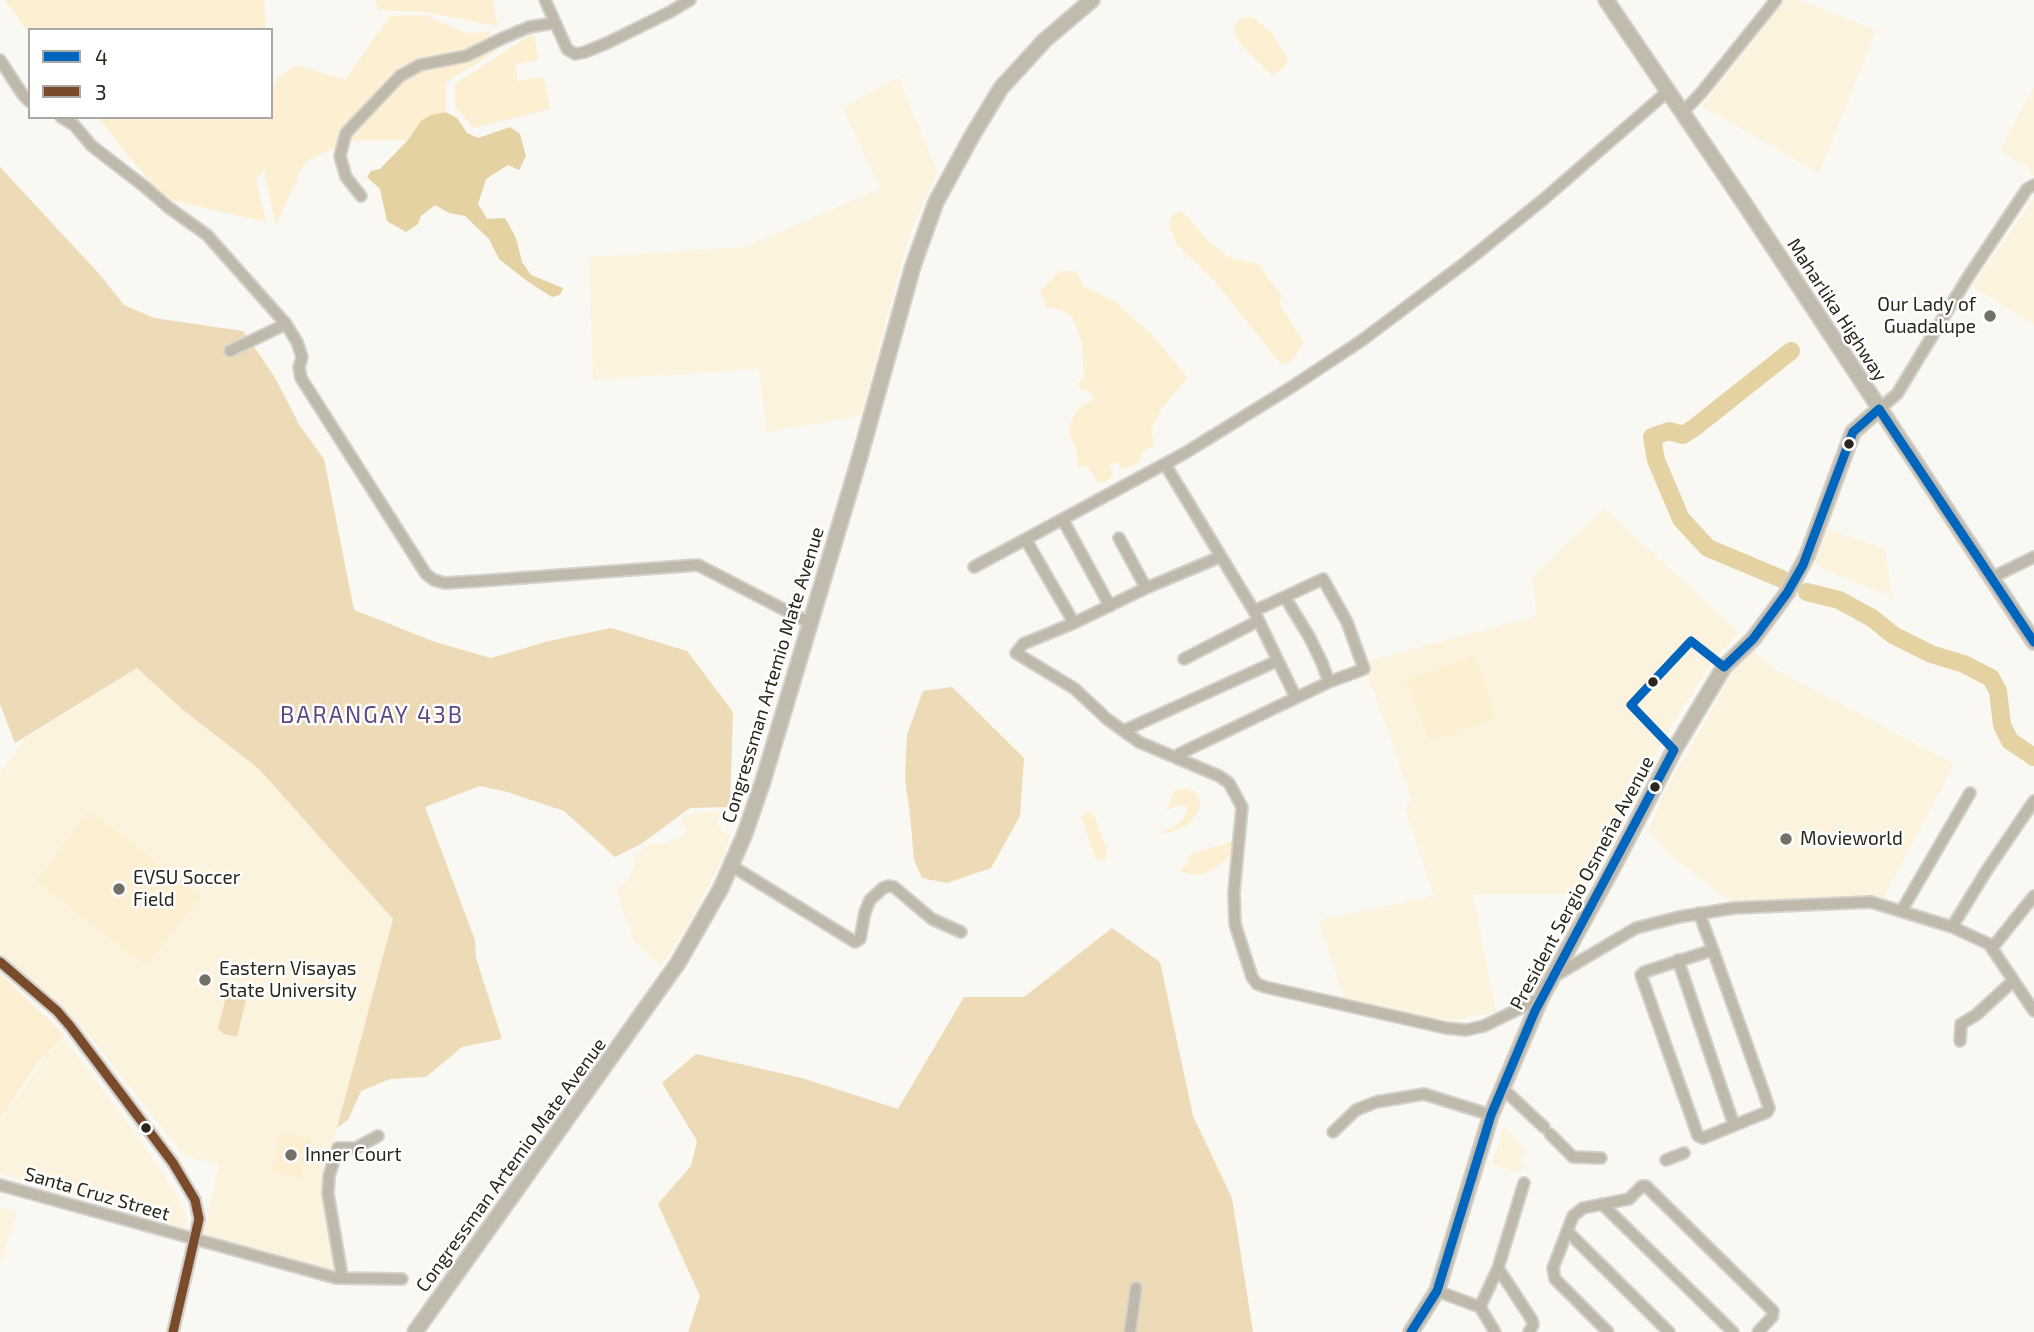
<!DOCTYPE html>
<meta charset="utf-8">
<style>
body{margin:0}
#map{position:relative;width:2034px;height:1332px;overflow:hidden;background:#faf8f2;font-family:"Exo 2",sans-serif}
canvas{display:block}
.legend{position:absolute;left:28px;top:28px;width:245px;height:91px;box-sizing:border-box;background:#fff;border:2px solid #aaa8a4;margin:0;padding:9px 12px;list-style:none;font-size:21px;color:#2a261c}
.legend li{display:flex;align-items:center;gap:14px;height:35px}
.legend b{width:35px;border:2px solid #aaa8a4}
</style>
<div id="map">
<canvas width="2034" height="1332"></canvas>
<ul class="legend">
<li><b style="height:9px;background:#0065bd"></b>4</li>
<li><b style="height:9px;background:#7a4b2a"></b>3</li>
</ul>
</div>
<script>
const c = document.querySelector('canvas').getContext('2d');
c.lineJoin = 'round';
function fillPath(path, color) {
  c.fillStyle = color;
  c.fill(path, 'evenodd');
}
function poly(rows) {
  const path = new Path2D();
  for (const r of rows) {
    path.moveTo(r[0], r[1]);
    for (let i = 2; i < r.length; i += 2) path.lineTo(r[i], r[i + 1]);
  }
  return path;
}
function stroke(path, color, width, dash) {
  c.strokeStyle = color;
  c.lineWidth = width;
  c.lineCap = dash ? 'butt' : 'round';
  c.setLineDash(dash || []);
  c.stroke(path);
}
function label(font, color, halo, rows, align = 'center') {
  c.font = font + ' "Exo 2",sans-serif';
  c.lineWidth = 5;
  c.setLineDash([]);
  c.textBaseline = 'middle';
  c.strokeStyle = halo;
  c.fillStyle = color;
  for (const [text, x, y, turn = 0] of rows) {
    c.save();
    c.translate(x, y);
    c.rotate((+turn || 0) * Math.PI / 180);
    c.textAlign = isNaN(turn) ? turn : align;
    if (halo) c.strokeText(text, 0, 0);
    c.fillText(text, 0, 0);
    c.restore();
  }
}
fillPath(poly([
 [1785,0,1800,0,1876,30,1819,173,1702,106],
 [898,77,937,172,908,238,861,416,766,432,759,369,593,380,589,257,745,247,880,189,843,108],
 [2034,87,2034,177,2028,168,2000,150],
 [2034,199,2034,325,1972,286],
 [1604,508,1740,633,1721,651,1708,668,1670,728,1620,817,1583,894,1473,894,1496,1012,1454,1020,1416,1017,1364,1005,1344,998,1319,920,1434,896,1405,808,1412,799,1363,662,1537,616,1531,578],
 [1827,529,1885,549,1893,598,1815,565],
 [1754,651,1773,668,1954,764,1883,899,1876,897,1732,903,1672,857,1649,832,1662,797,1733,672],
 [137,668,183,710,258,768,394,919,321,1188,334,1267,332,1270,204,1233,219,1164,184,1156,98,1046,64,1008,0,953,0,773,27,737],
 [722,811,716,823,725,833,731,836,722,858,690,922,660,967,636,943,620,905,618,887,628,881,637,854,649,844,666,844,688,832,680,820,692,813],
 [65,1040,142,1142,179,1199,186,1217,187,1225,184,1228,0,1174,0,1123,47,1055],
 [1503,1126,1526,1150,1520,1163,1524,1165,1521,1173,1492,1165],
 [0,1207,17,1212,0,1265]
]), '#fcf3de');
fillPath(poly([
 [5,0,264,0,266,30,30,30,30,35],
 [375,0,492,0,498,26,424,12,379,10],
 [424,15,466,33,489,32,495,52,446,82,446,112,431,115,421,121,408,140,349,141,305,162,276,225,265,178,266,168,256,179,266,222,163,198,97,117,271,117,271,77,275,86,277,78,297,65,345,80,390,16],
 [1252,17,1272,33,1282,50,1288,57,1284,68,1272,76,1238,41,1234,28,1239,19],
 [533,33,539,60,516,64,517,81,544,77,550,109,473,128,455,106,455,84],
 [1182,211,1210,243,1230,258,1258,264,1282,296,1279,303,1303,342,1295,357,1287,365,1279,362,1211,277,1177,245,1169,225,1173,214],
 [1060,271,1075,271,1084,286,1116,302,1155,338,1188,378,1162,408,1151,430,1155,445,1142,452,1140,461,1125,469,1120,467,1117,461,1109,465,1113,476,1105,482,1098,483,1088,466,1078,467,1076,447,1071,439,1069,428,1072,419,1080,407,1094,399,1090,390,1082,391,1078,384,1084,378,1082,343,1073,318,1060,309,1047,308,1040,291],
 [1475,656,1497,717,1434,740,1428,738,1406,680],
 [1187,788,1195,792,1200,800,1198,812,1188,824,1173,832,1159,834,1176,825,1186,815,1188,808,1182,804,1166,810,1175,790],
 [89,810,201,896,146,967,36,881],
 [1089,811,1093,813,1107,850,1105,861,1095,858,1081,817],
 [1240,839,1234,850,1223,863,1206,873,1196,875,1180,871,1187,864,1191,854],
 [0,974,56,1027,65,1037,38,1062,0,1120],
 [280,1131,311,1139,301,1178,271,1170]
]), '#fcefd2');
fillPath(poly([
 [0,167,101,276,124,305,154,318,243,331,274,376,300,426,324,459,354,610,435,642,491,658,549,641,611,628,687,651,733,712,730,807,690,808,641,844,615,857,564,811,507,792,480,786,425,807,475,940,476,958,502,1039,462,1047,426,1077,390,1079,361,1091,348,1120,337,1128,393,919,258,768,183,710,137,668,15,743,0,704],
 [952,687,1024,758,1020,816,991,868,947,883,922,878,914,860,910,815,905,778,907,735,923,691],
 [1112,928,1160,962,1193,1116,1232,1198,1253,1332,688,1332,700,1296,658,1204,691,1166,697,1141,662,1083,696,1054,802,1078,898,1109,964,997,1024,997],
 [233,986,249,987,237,1037,224,1034,218,1029,226,996,228,990]
]), '#ecdbb6');
fillPath(poly([
 [446,112,457,118,467,133,478,138,510,127,520,134,526,156,519,170,508,165,486,179,478,204,487,219,505,218,516,238,522,262,531,275,563,288,560,295,552,297,527,281,499,259,489,239,465,216,449,213,435,205,421,216,418,224,406,232,387,221,380,189,367,177,371,171,380,169,408,140,421,121,431,115]
]), '#e5d2a3');
stroke(poly([
 [1782,579,1708,548,1681,519,1656,460,1652,437,1669,431,1683,435,1694,428,1791,351],
 [1807,592,1839,600,1872,618,1893,635,1931,654,1964,664,1991,678,1998,691,2002,725,2010,741,2034,757]
]), '#e5d2a3', 18);
const minor = poly([
 [545,0,567,49,575,54,585,52,607,43,670,12,690,0],
 [0,60,23,95,30,102],
 [1683,112,1701,93,1776,0],
 [61,117,74,125,92,146,145,187,168,207,207,235,286,324,297,342,302,357,299,367,301,378,426,574,434,580,445,583,479,581,698,565,810,623],
 [361,196,346,177,340,156,346,133,400,76,420,65,466,56,503,38,529,27,554,23],
 [230,351,286,324],
 [1879,409,1897,394,1968,277,2027,189,2034,185],
 [1165,464,1254,611,1296,698],
 [1063,520,1110,606],
 [1119,538,1146,588],
 [1026,540,1074,623],
 [1220,557,1146,588,1074,623,1023,644,1016,653,1075,689,1107,719,1139,742,1219,776,1229,783,1242,807,1234,892,1235,924,1252,977,1257,984,1265,987,1446,1028,1466,1030,1484,1026,1541,998],
 [974,567,1185,453,1290,388,1361,341,1466,262,1544,199,1667,92],
 [1991,578,2034,557],
 [1285,597,1310,638,1322,663,1329,682],
 [1184,659,1258,621],
 [1123,731,1277,661],
 [1178,759,1179,754,1329,682,1364,669,1347,622,1323,579,1254,611],
 [732,866,855,942,860,939,865,912,870,900,883,888,889,886,894,887,932,919,961,932],
 [1902,910,1970,793],
 [1699,913,1713,950,1763,1090,1769,1108,1767,1112,1703,1138,1698,1136,1641,975,1644,972,1713,950],
 [1952,927,1987,870,2034,801],
 [1992,948,2034,896],
 [1678,960,1734,1125],
 [0,962,57,1011,70,1026,173,1163,195,1200,199,1219,173,1332],
 [1553,977,1636,928,1679,917,1734,908,1871,902,1952,927,1989,944,2034,1011],
 [1960,1041,1961,1024,1976,1015,2013,981],
 [1502,1088,1544,1127],
 [1333,1132,1356,1110,1376,1102,1424,1094,1491,1115],
 [1550,1134,1573,1157,1601,1158],
 [1666,1160,1684,1153],
 [0,1185,336,1278,340,1276,341,1270,328,1194,329,1176,338,1148,356,1148,378,1136],
 [1602,1204,1733,1332],
 [1567,1231,1669,1332],
 [1498,1268,1532,1320,1533,1325,1529,1332],
 [336,1278,402,1279],
 [1437,1291,1480,1307,1495,1332],
 [1480,1307,1498,1268,1524,1183],
 [1130,1332,1136,1288],
 [1608,1332,1555,1279,1553,1268,1573,1216,1583,1208,1629,1199,1642,1186,1646,1186,1773,1311,1772,1317,1758,1332]
]);
const major = poly([
 [1606,0,1744,203,2034,642],
 [415,1332,678,963,721,888,744,836,763,781,859,460,913,266,936,202,972,136,1001,88,1045,40,1092,0],
 [1411,1332,1437,1291,1491,1115,1541,998,1611,871,1674,750,1724,667,1753,639,1787,593,1807,556,1853,432,1879,409]
]);
stroke(minor, '#d4d1cc', 14);
stroke(major, '#d4d1cc', 18);
stroke(minor, '#beb9ab', 10);
stroke(major, '#c0bbac', 14);
stroke(poly([
 [1411,1332,1437,1291,1491,1115,1535,1011,1674,750,1631,705,1691,641,1724,667,1753,639,1787,593,1803,565,1853,432,1879,409,2034,642]
]), '#0065bd', 9);
stroke(poly([
 [0,962,57,1011,70,1026,173,1163,195,1200,199,1219,173,1332]
]), '#7a4b2a', 9);
for (const [x, y, r, color] of [
 [1990,316,7,"#737067"],
 [1849,444,6,"#2a261c"],
 [1653,682,6,"#2a261c"],
 [1655,787,6,"#2a261c"],
 [1786,839,7,"#737067"],
 [119,889,7,"#737067"],
 [205,980,7,"#737067"],
 [146,1128,6,"#2a261c"],
 [291,1155,7,"#737067"]
]) {
  const dot = new Path2D();
  dot.arc(x, y, r, 0, 2 * Math.PI);
  c.fillStyle = color;
  c.fill(dot);
  stroke(dot, '#fff', 2.5);
}
label('19px', '#2a261c', '#fff', [
 ["Our Lady of",1976,305,"right"],
 ["Guadalupe",1976,327,"right"],
 ["Movieworld",1800,839],
 ["EVSU Soccer",133,878],
 ["Field",133,900],
 ["Eastern Visayas",219,969],
 ["State University",219,991],
 ["Inner Court",305,1155]
], 'left');
label('19px', '#2a261c', '#fff', [
 ["Maharlika Highway",1837,310,57],
 ["Congressman Artemio Mate Avenue",773,675,-73],
 ["President Sergio Osmeña Avenue",1582,883,-62],
 ["Congressman Artemio Mate Avenue",511,1165,-54],
 ["Santa Cruz Street",97,1194,16]
]);
c.letterSpacing = '2px';
label('23px', '#5d4886', '#fff', [
 ["BARANGAY 43B",372,715]
]);
c.letterSpacing = '0px';
</script>
